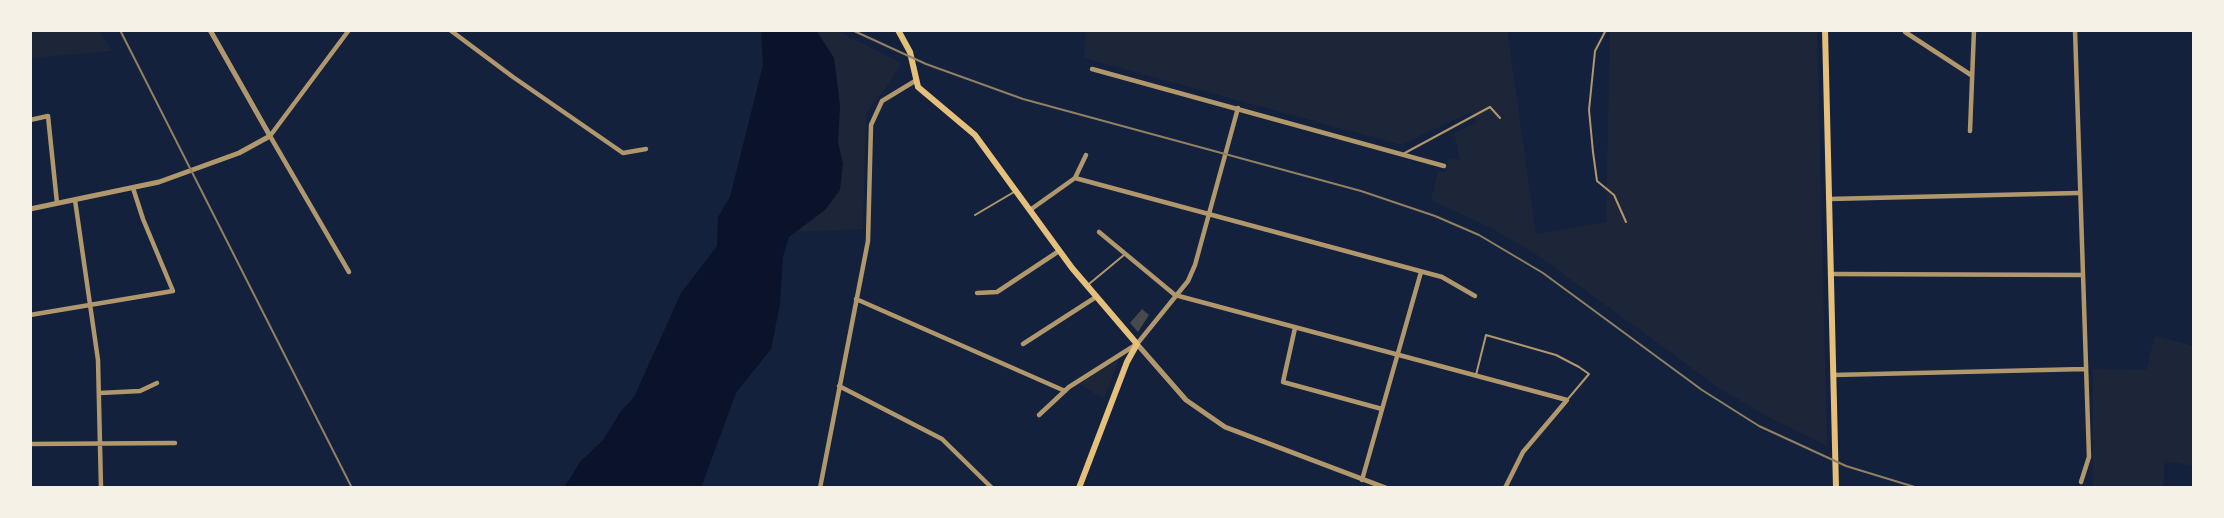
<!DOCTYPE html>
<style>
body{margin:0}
#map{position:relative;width:2224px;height:518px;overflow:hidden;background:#14213d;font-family:Karla,sans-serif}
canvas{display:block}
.frame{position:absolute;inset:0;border:32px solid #f6f1e7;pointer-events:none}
</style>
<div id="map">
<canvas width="2224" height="518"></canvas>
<div class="frame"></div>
</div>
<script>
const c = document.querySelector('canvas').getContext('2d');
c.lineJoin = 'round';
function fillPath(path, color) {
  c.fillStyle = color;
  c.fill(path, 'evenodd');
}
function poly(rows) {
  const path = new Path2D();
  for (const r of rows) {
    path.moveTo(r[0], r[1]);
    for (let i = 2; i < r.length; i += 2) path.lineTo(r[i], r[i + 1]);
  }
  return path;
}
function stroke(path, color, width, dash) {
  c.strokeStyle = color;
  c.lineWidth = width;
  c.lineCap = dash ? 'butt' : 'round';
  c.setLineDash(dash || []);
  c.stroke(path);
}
fillPath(poly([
 [30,30,99,30,112,51,30,58],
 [816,30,835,30,901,63,888,85,866,113,863,229,796,232,826,209,843,164,838,143,840,105,834,58],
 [1086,30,1507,30,1536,234,1606,222,1610,30,1817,30,1827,446,1770,418,1719,388,1536,254,1489,227,1431,200,1438,171,1445,172,1449,158,1460,160,1454,133,1477,122,1471,112,1401,145,1084,58],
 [2155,336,2194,346,2194,466,2165,461,2163,488,2093,488,2093,369,2146,370],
 [1119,359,1104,399,1079,384]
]), '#1d2539');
fillPath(poly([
 [761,30,816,30,834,58,840,105,838,143,843,164,840,190,826,209,789,237,783,257,780,304,771,349,736,393,701,488,564,488,580,462,603,440,621,411,634,397,681,293,717,246,718,217,730,197,763,65]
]), '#0b132b');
fillPath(poly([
 [1142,309,1149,315,1138,332,1130,323]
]), '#48494c');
stroke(poly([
 [1606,30,1595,51,1589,110,1593,152,1597,181,1614,195,1626,222],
 [1403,154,1490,107,1500,118],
 [975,215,1014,192],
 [1089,284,1124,255],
 [1476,375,1486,335,1556,355,1579,367,1589,374,1567,400]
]), '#b1986c', 2);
stroke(poly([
 [349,30,270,136,349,272],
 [450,30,513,77,623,153,646,149],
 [2075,30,2089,457,2081,482],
 [1905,32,1971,75],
 [1092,69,1444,166],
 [30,120,48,116,57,203],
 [1970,131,1974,30],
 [1075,178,1086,155],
 [1829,199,2078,193],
 [75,200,98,360,101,488],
 [1030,210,1075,178,1442,277,1475,296],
 [1099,232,1175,295,1567,400,1523,452,1505,488],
 [1831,274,2083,275],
 [977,293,997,292,1059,251],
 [856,299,1065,391],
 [30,315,173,291,143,219,133,188],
 [1295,328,1283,382,1382,409],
 [1023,344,1096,297],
 [1833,375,2085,369],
 [839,386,942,439,992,488],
 [100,393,140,391,157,383],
 [1039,415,1069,387,1137,344,1188,281,1195,265,1238,108],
 [30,444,175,443],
 [1362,480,1421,272],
 [820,488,868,241,871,125,882,101,915,81]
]), '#b1986c', 4.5);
stroke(poly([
 [30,209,159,182,239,153,270,136,210,30],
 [1137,344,1186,400,1225,427,1386,488]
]), '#b1986c', 5);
stroke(poly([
 [898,30,910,52,918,87,975,135,1072,268,1137,344,1127,362,1079,488],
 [1825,30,1836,488]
]), '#e5c07b', 6);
stroke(poly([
 [120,30,352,488],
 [852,30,926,64,1023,99,1361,191,1435,216,1479,235,1543,273,1702,390,1759,426,1846,466,1918,488]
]), '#918062', 2);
</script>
